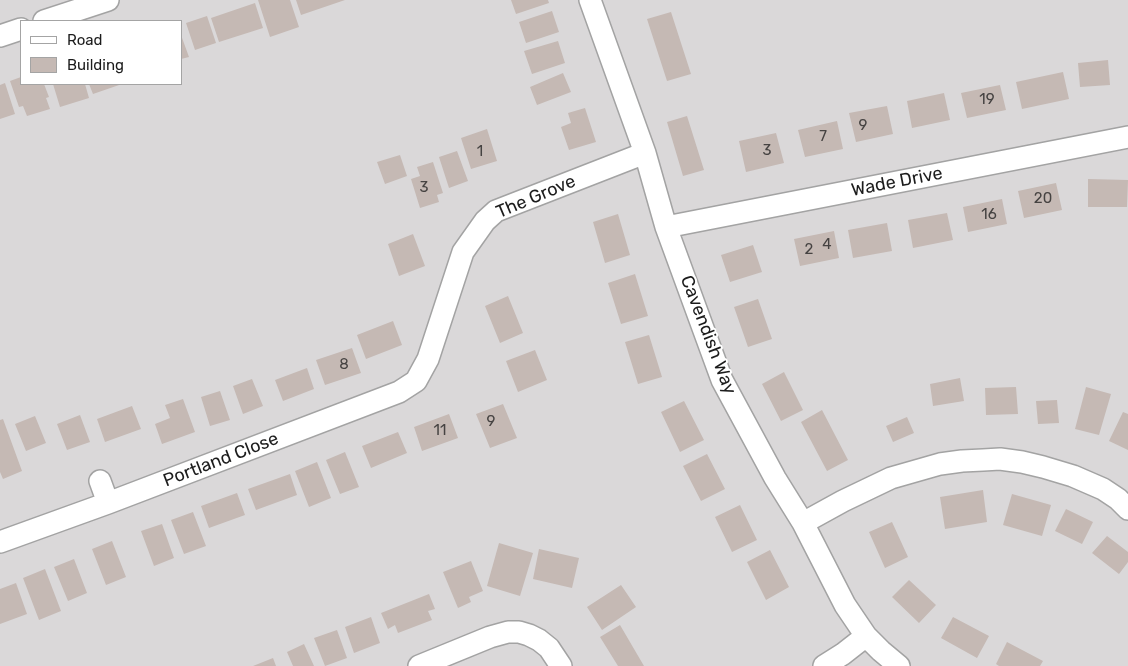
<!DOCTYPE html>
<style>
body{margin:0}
#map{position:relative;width:1128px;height:666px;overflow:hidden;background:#eee8e1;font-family:Rubik,sans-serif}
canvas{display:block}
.legend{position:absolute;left:20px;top:20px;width:162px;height:65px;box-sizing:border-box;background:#fff;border:1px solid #a4a4a4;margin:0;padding:6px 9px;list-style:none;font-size:15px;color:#1c1c1c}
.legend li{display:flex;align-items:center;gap:10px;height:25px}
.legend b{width:25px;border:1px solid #a4a4a4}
</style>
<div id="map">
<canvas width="1128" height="666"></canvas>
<ul class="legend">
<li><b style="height:6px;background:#fff"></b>Road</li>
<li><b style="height:14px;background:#c5b9b4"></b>Building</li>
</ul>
</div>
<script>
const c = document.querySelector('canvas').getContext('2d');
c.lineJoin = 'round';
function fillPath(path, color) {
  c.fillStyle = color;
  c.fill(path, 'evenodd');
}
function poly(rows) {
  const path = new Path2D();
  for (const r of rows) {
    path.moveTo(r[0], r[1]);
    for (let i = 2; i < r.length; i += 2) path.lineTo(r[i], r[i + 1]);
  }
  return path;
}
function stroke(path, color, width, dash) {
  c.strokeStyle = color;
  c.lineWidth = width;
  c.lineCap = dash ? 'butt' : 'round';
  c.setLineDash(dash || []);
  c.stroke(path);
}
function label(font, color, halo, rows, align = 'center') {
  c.font = font + ' Rubik,sans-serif';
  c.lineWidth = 4;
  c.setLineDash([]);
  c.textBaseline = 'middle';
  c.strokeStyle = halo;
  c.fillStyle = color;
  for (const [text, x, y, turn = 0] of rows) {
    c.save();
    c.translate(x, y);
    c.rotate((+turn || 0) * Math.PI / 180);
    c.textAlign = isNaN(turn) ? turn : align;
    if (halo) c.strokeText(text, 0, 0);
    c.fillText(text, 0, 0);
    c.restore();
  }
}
fillPath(poly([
 [0,0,1128,0,1128,666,0,666],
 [21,21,181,21,181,84,21,84]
]), '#dad8d9');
fillPath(poly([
 [258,0,290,0,299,27,270,37],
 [296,0,345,0,301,15],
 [511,0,548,0,549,3,516,14],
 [255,3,263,28,219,42,211,18],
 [552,11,559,32,526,43,519,22],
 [671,12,691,74,667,81,647,19],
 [207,16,216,43,195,50,186,23],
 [181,35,189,57,181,59],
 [558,41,565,63,532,74,524,51],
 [1108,60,1110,85,1080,87,1078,63],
 [1063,72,1069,99,1022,109,1016,82],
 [563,73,571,92,537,105,530,87],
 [21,77,21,84,44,84,49,97,46,98,50,109,27,116,23,106,19,107,10,81],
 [5,83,15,114,0,119,0,85],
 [53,84,85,84,89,98,60,107],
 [89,84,122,84,93,94],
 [1000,85,1006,110,967,118,961,93],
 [944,93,950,120,912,128,907,101],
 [887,106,893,134,856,142,849,113],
 [585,108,596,142,569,150,561,127,571,123,568,113],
 [687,116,704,170,683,176,667,122],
 [837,121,843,149,805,157,798,130],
 [487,129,497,161,471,169,461,138],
 [776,133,784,163,746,172,739,141],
 [457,151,468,181,449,188,439,157],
 [400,155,407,176,385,184,377,162],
 [433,162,443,193,437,195,439,202,420,208,411,179,420,176,417,167],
 [1088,179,1128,180,1127,207,1088,207],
 [1056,183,1062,210,1024,218,1018,191],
 [1002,199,1007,224,968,232,963,207],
 [947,213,953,240,913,248,908,220],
 [618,214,630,255,605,263,593,222],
 [887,223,892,251,853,258,848,230],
 [834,231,839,258,800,266,794,239],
 [413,234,425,266,399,276,388,244],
 [753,245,762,272,730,282,721,255],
 [635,274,648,316,621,324,608,283],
 [508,296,523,333,500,343,485,306],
 [758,299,772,339,748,347,734,307],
 [393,321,402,345,366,359,357,335],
 [649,335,662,377,638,384,625,342],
 [352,348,361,373,325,385,316,360],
 [535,350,547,380,518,392,506,361],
 [307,368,314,389,283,401,275,380],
 [784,372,803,410,781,421,762,384],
 [960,378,964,401,933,406,930,384],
 [252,379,263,406,243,414,233,386],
 [1016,387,1018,414,986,415,985,388],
 [1086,387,1111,394,1099,435,1075,429],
 [220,391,230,420,210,426,201,397],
 [183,399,195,432,162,444,155,424,170,418,165,405],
 [1057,400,1059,423,1038,424,1036,401],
 [684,401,704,440,680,452,661,412],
 [503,404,517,438,490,448,476,414],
 [132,406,141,429,105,442,97,419],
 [822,410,848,460,827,471,801,422],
 [1123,412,1128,414,1128,450,1109,441],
 [449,414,458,438,422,451,414,427],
 [80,415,90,442,67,450,57,424],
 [35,416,46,443,26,451,15,424],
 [907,417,914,433,893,442,886,426],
 [3,419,22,471,3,479,0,472,0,420],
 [398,432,407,453,371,468,362,446],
 [345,452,359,487,340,494,326,460],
 [707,454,725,489,701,501,683,466],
 [317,462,331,498,309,507,295,471],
 [290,474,297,495,256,510,248,489],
 [983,490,987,522,945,529,940,497],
 [237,493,245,515,209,528,201,506],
 [1012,494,1051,505,1042,536,1003,525],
 [740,505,757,540,732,552,715,517],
 [1066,509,1093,522,1082,544,1055,531],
 [193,512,206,546,184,554,171,520],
 [892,522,908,557,885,568,869,532],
 [162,524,174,558,154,566,141,531],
 [1107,536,1128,552,1128,562,1119,574,1092,553],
 [112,541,126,577,106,585,92,549],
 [499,543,533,553,520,596,487,586],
 [539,549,579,558,572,588,533,579],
 [770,550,789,587,766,600,747,562],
 [74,559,87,593,68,601,54,567],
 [471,561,483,591,469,597,471,602,458,608,443,572],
 [45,569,61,611,39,620,23,578],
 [909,580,936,605,919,623,892,597],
 [16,583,27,614,0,624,0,589],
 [621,585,636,607,602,630,587,607],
 [429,594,435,609,428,611,432,620,398,633,395,625,388,629,381,613],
 [371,617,380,643,354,653,345,627],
 [953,617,989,636,977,658,941,638],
 [620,625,644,666,618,666,600,637],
 [337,630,347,658,325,666,314,638],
 [1007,642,1043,661,1040,666,999,666,996,664],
 [304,644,314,666,293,666,287,652],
 [273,658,276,666,253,666]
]), '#c5b9b4');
const minor = poly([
 [590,0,645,153,666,227,722,380,775,478,803,523,845,605,866,636,881,651,899,666],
 [44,21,108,0],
 [0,36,21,29],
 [666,227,1128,137],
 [100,481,108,503],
 [803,523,843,501,891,478,940,464,962,461,983,460,1000,459,1022,462,1043,467,1073,476,1103,489,1118,499,1128,509],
 [0,542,108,503,399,392,416,381,428,359,463,252,485,221,496,211,645,153],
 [419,666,490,637,508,632,519,632,529,635,539,640,549,648,561,666],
 [824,666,843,654,866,636]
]);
stroke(minor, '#a3a3a3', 24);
stroke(minor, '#fff', 21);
label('15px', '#464342', null, [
 ["19",987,100],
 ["9",863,126],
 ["7",823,137],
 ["3",767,151],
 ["1",480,152],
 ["3",424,188],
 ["20",1043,199],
 ["16",989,215],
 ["4",827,245],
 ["2",809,250],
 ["8",344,365],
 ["9",491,422],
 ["11",440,431]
]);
label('18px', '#1c1c1c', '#fff', [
 ["Wade Drive",897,182,-11],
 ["The Grove",536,197,-23],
 ["Cavendish Way",708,335,69],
 ["Portland Close",221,460,-21]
]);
</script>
